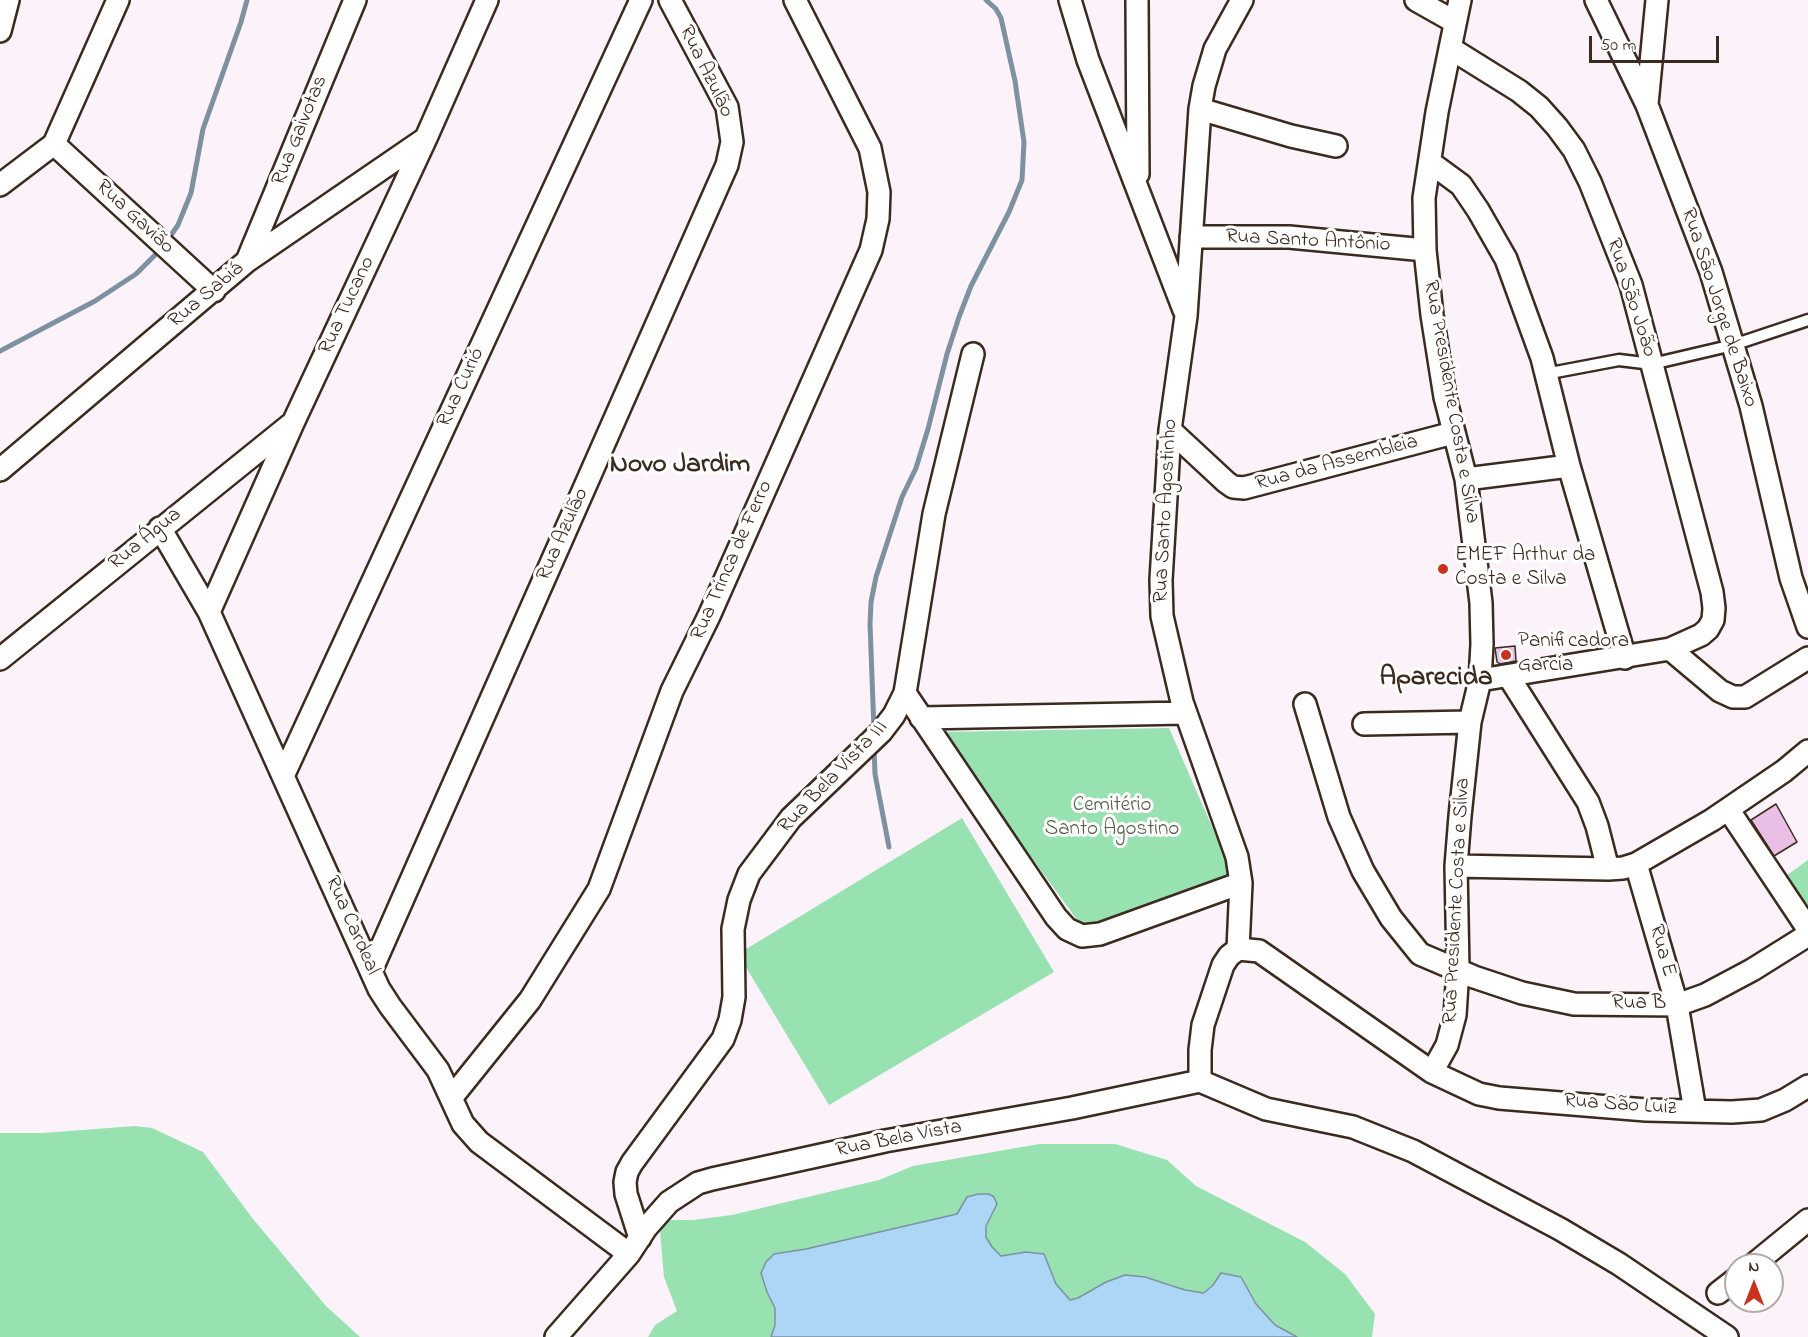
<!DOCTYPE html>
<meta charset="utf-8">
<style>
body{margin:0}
#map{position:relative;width:1808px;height:1337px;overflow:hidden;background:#fbf2fa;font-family:"Indie Flower",sans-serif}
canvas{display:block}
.north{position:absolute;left:1724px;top:1253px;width:60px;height:60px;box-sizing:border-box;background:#fff;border:2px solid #b1aaa5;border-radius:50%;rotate:0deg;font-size:16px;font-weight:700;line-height:24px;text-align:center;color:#3b2a1e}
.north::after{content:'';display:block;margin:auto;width:21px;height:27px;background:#c8321e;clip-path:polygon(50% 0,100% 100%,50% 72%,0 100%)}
.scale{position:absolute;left:1589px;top:36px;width:130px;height:27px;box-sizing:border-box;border:3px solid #3b2a1e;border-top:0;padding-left:8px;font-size:18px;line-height:21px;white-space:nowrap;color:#3b2a1e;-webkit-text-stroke:4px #fff;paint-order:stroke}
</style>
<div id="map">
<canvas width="1808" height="1337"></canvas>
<div class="north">N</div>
<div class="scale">50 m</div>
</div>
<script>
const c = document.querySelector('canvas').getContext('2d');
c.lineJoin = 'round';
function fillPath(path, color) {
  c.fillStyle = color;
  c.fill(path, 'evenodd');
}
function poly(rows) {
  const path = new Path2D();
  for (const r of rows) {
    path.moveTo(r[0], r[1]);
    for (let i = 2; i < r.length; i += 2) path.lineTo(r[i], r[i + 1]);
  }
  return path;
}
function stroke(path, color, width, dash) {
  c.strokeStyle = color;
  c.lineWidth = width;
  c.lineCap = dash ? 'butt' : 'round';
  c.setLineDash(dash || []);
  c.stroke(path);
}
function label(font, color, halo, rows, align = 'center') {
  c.font = font + ' "Indie Flower",sans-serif';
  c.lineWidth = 6;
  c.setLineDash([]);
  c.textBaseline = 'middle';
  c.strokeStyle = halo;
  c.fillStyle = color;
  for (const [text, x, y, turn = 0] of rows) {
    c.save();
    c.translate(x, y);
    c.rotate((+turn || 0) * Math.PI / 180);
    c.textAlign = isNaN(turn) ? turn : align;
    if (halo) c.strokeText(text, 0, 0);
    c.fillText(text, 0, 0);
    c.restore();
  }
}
fillPath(poly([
 [1169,728,1236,882,1091,939,940,732],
 [962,818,1054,972,829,1105,738,954],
 [1808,860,1808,906,1786,876],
 [135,1126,152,1128,203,1152,253,1219,326,1306,360,1337,0,1337,0,1133,43,1133],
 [1039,1144,1115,1144,1167,1160,1196,1186,1305,1242,1345,1274,1375,1314,1372,1337,1297,1337,1275,1326,1256,1304,1241,1277,1213,1285,1204,1293,1185,1290,1170,1284,1125,1275,1106,1282,1078,1298,1070,1300,1056,1284,1047,1265,1026,1252,1001,1256,992,1247,986,1237,986,1226,994,1197,989,1195,978,1194,967,1197,958,1214,806,1249,774,1254,766,1262,767,1292,775,1308,775,1325,771,1337,648,1337,655,1325,677,1311,664,1277,659,1220,693,1220,732,1215,879,1180,913,1166]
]), '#98e1b1');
const water = poly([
 [978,1194,989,1194,994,1197,997,1204,986,1226,986,1237,992,1247,1001,1256,1026,1252,1044,1254,1056,1284,1070,1300,1078,1298,1106,1282,1125,1275,1145,1277,1185,1290,1204,1293,1213,1285,1221,1273,1241,1277,1256,1304,1275,1325,1297,1337,771,1337,775,1325,775,1308,767,1292,761,1273,766,1262,774,1254,806,1249,957,1214,967,1197,978,1194]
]);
fillPath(water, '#abd6f6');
stroke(water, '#7e91a0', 1.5);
stroke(poly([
 [167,241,178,225,191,193,203,129,241,22,247,0],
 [0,351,95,301,136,274,162,248],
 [874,730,870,624,871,602,876,577,902,497,916,468,928,429,947,354,959,317,971,286,1009,212,1022,180,1024,142,1015,81,1001,18,996,9,986,0],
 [874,748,875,774,889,847]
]), '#7e91a0', 5);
const building = poly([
 [1515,646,1516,661,1500,664,1497,662,1495,648,1515,646],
 [1776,804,1797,842,1774,856,1751,820,1776,804]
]);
fillPath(building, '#eabfe5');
stroke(building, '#3b2a1e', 1.5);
const lane = poly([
 [1545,374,1619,360,1652,364,1733,345,1808,320]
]);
const street = poly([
 [1070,0,1088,60,1184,310],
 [1137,0,1138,174],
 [1416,0,1455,22],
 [1596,0,1647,105,1711,272,1751,406,1791,578,1808,627],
 [0,31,8,0],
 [1450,48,1519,91,1539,107,1557,127,1574,150,1590,182,1631,285,1712,592,1714,608,1713,620,1708,629,1701,635,1670,649,1480,680],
 [1647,104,1657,0],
 [1200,109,1291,136,1336,146],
 [54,144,214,291],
 [1431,163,1461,185,1478,210,1506,259,1542,358,1569,466,1625,658],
 [0,185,54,144,118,0],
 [1191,237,1289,237,1425,250],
 [247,261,355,0],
 [1170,430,1226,482,1233,487,1244,488,1453,433],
 [0,470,247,261,425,139],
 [1466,479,1569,466],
 [160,528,209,612,379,989,390,1006,438,1070,463,1124,479,1142,629,1254],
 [209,612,293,423,426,138,487,0],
 [1670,649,1720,691,1733,697,1745,697,1808,658],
 [0,659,290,425],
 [1509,677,1588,802,1597,826,1608,869],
 [905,693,1056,917,1067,929,1082,936,1100,934,1241,883],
 [1305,704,1339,817,1363,871,1391,918,1420,954,1474,977,1522,993,1574,1004,1677,1005,1705,995,1752,970,1808,935],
 [921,718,1185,713],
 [1364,724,1470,722],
 [283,776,641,0],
 [1728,809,1808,929],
 [1636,864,1677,1005,1695,1111],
 [1456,866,1608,869,1623,868,1636,864,1712,820,1784,771,1808,751],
 [1238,949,1241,883,1237,857,1182,702,1162,616,1161,580,1170,430,1186,316,1200,109,1204,86,1215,49,1242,0],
 [1238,949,1259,951,1432,1072,1479,1094,1499,1098,1646,1110,1732,1112,1761,1110,1785,1100,1808,1086],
 [371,971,727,165,732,142,727,107,670,0],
 [1432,1072,1447,1045,1455,1015,1458,969,1456,866,1460,816,1470,722,1480,680,1482,644,1481,603,1466,479,1445,397,1432,315,1425,250,1424,198,1437,112,1460,0],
 [1200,1081,1266,1109,1353,1127,1413,1151,1560,1229,1619,1264,1727,1337],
 [1200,1081,1200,1050,1203,1025,1223,965,1229,956,1238,949],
 [452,1097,530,1000,599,889,672,691,709,616,871,250,878,219,879,192,870,148,795,0],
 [640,1238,626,1194,625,1182,627,1172,632,1163,723,1039,730,1020,734,997,733,929,739,900,749,874,791,818,881,732,894,715,905,693,934,514,973,354],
 [1753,1265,1808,1220],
 [1718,1293,1736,1279],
 [556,1337,629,1254,646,1228,669,1202,698,1183,712,1179,885,1141,1072,1108,1200,1081]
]);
stroke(lane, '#3b2a1e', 15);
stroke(street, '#3b2a1e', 26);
stroke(lane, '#fff', 10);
stroke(street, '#fff', 21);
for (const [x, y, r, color] of [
 [1443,569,6,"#c8321e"],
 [1506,655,6,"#c8321e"]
]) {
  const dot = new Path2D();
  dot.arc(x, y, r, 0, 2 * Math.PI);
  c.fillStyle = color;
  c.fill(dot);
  stroke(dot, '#fff', 2);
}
label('21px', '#3b2a1e', '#fff', [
 ["Rua Azulão",705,72,64],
 ["Rua Gaivotas",301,131,-68],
 ["Rua Gavião",134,218,43],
 ["Rua Santo Antônio",1308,242,3],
 ["Rua Sabiá",207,296,-40],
 ["Rua São João",1630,298,72],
 ["Rua Tucano",348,306,-65],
 ["Rua São Jorge de Baixo",1718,308,72],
 ["Rua Curió",462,388,-65],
 ["Rua Presidente Costa e Silva",1450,402,80],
 ["Rua da Assembleia",1337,464,-15],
 ["Rua Santo Agostinho",1167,511,-87],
 ["Rua Azulão",564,535,-66],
 ["Rua Água",146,540,-39],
 ["Rua Trinca de Ferro",733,561,-66],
 ["Rua Bela Vista III",834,778,-46],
 ["Rua Presidente Costa e Silva",1458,901,-87],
 ["Rua Cardeal",351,926,66],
 ["Rua E",1661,951,74],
 ["Rua B",1639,1005],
 ["Rua São Luiz",1620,1106,4],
 ["Rua Bela Vista",899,1140,-11]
]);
label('21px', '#3b2a1e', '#fff', [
 ["EMEF Arthur da",1455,557],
 ["Costa e Silva",1455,581],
 ["Panificadora",1518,643],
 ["Garcia",1518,667]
], 'left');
label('21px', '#57614a', '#fff', [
 ["Cemitério",1112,807],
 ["Santo Agostino",1112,831]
]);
label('bold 27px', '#3b2a1e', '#fff', [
 ["Novo Jardim",680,467],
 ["Aparecida",1436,680]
]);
</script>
